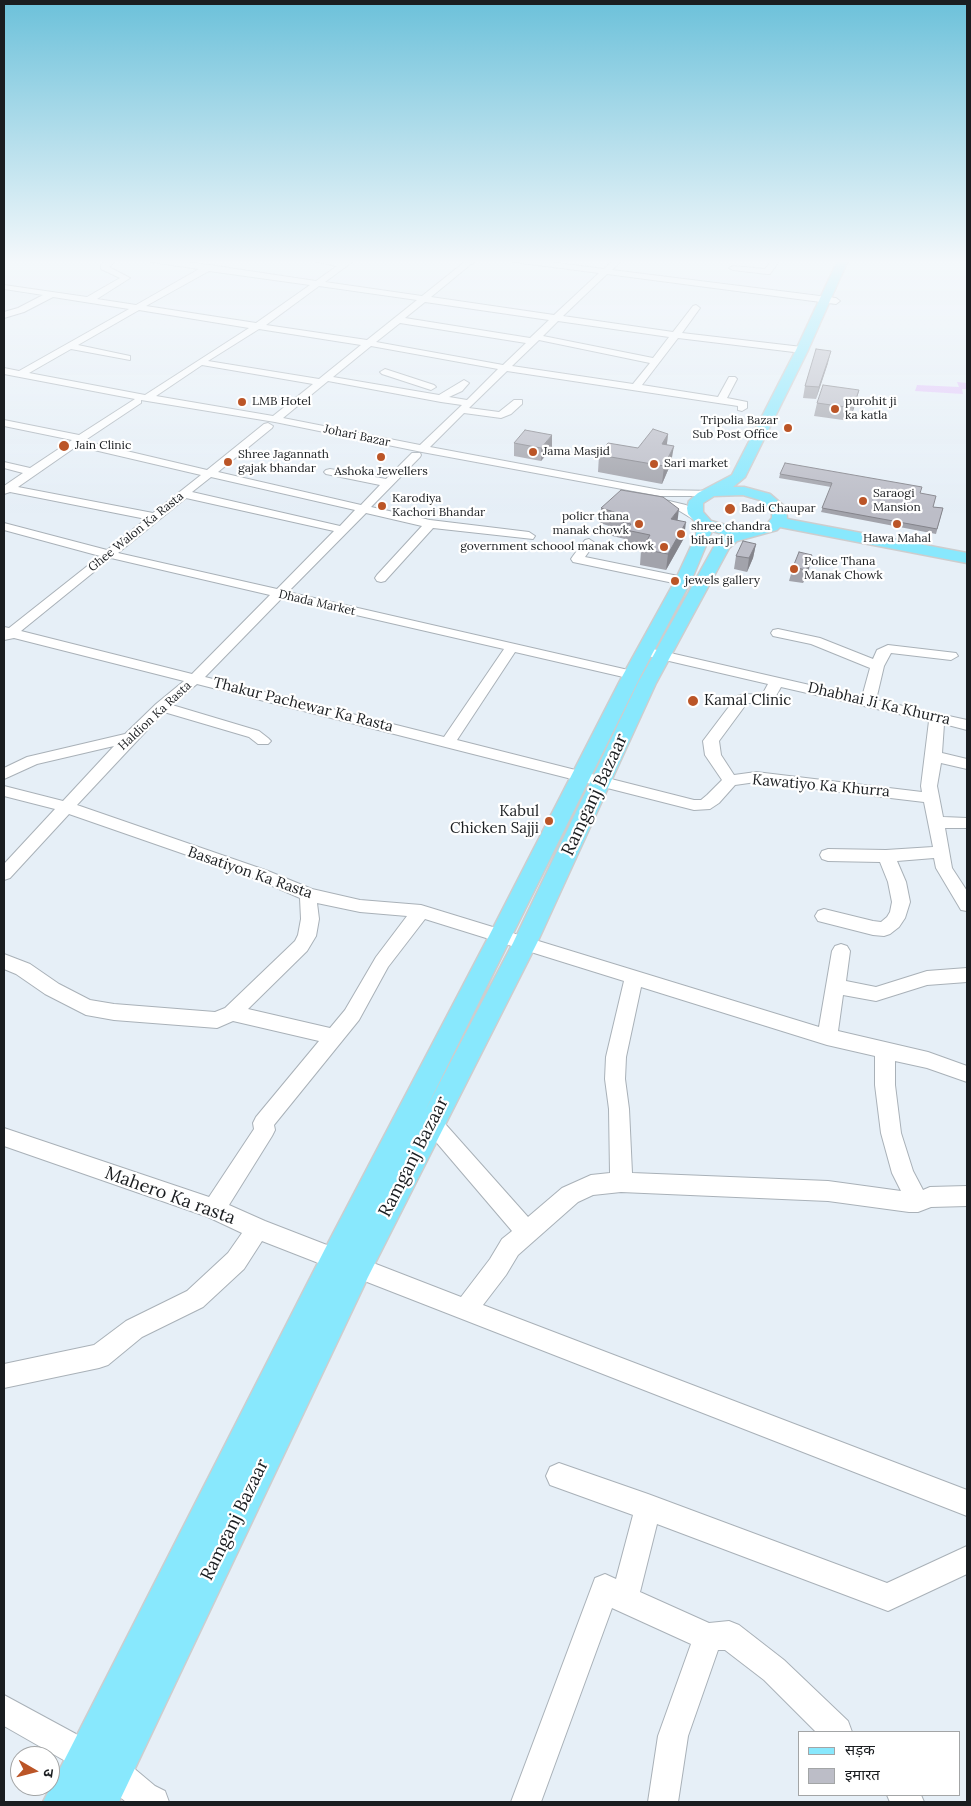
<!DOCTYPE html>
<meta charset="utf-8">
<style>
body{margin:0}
#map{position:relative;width:971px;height:1806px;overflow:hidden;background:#e6eff7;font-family:Lora,"Noto Sans Devanagari",serif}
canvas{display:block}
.frame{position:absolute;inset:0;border:5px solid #1a1d20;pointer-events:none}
.legend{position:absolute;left:798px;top:1731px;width:162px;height:65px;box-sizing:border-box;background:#fff;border:1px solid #a3a5a6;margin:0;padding:6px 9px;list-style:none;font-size:15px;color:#1a1d20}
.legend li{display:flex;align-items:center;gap:10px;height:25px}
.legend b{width:25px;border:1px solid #a3a5a6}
.north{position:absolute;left:10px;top:1746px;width:50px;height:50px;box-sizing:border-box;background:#fff;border:1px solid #a3a5a6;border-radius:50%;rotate:98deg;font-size:14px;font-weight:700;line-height:20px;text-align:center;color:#1a1d20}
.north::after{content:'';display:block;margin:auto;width:18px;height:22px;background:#bb5527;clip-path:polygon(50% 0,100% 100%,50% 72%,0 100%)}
</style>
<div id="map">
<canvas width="971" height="1806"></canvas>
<div class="frame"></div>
<ul class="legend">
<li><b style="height:6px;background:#88e8fd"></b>सड़क</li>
<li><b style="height:14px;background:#bcbdc7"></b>इमारत</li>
</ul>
<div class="north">उ</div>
</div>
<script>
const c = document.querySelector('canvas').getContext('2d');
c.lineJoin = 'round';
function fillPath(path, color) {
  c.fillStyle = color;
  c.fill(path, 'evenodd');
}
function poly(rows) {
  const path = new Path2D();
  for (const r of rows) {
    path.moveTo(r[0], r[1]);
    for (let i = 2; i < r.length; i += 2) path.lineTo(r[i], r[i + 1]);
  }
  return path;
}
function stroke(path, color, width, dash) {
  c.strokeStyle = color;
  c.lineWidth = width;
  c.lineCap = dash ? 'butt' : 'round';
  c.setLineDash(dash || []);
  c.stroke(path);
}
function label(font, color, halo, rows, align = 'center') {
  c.font = font + ' Lora,serif';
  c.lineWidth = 4.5;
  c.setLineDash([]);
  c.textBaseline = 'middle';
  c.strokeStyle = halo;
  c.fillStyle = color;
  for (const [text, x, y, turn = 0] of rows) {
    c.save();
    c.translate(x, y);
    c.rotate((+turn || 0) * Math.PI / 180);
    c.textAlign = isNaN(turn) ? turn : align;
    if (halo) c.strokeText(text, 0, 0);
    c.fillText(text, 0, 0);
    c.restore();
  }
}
fillPath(poly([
 [957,382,967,383,967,389,962,389,963,394,915,391,917,385,959,387]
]), '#e3c7fa');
const minor = poly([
 [107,260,116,260,109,267,130,278,97,299,136,305,199,269,152,262,148,260,169,260,209,265,316,281,337,266,308,260,342,262,346,260,355,260,325,282,422,296,467,260,476,260,431,297,554,315,599,273,514,262,510,260,533,260,604,269,613,260,622,260,612,270,836,298,840,301,836,304,607,274,563,316,673,332,693,306,696,305,700,308,682,333,802,347,807,350,802,353,678,338,642,385,718,397,729,377,735,377,737,379,727,398,747,402,747,408,742,411,738,410,738,406,507,371,469,408,499,412,514,400,522,400,522,404,511,414,501,418,464,413,430,447,660,490,715,491,717,493,715,495,711,496,660,496,422,452,275,422,141,400,141,403,84,441,207,470,264,424,268,423,273,426,272,428,218,472,361,505,380,485,326,474,324,472,326,470,330,469,386,479,412,453,420,453,421,455,420,457,371,507,430,520,529,532,535,536,533,539,433,528,385,581,381,582,377,581,375,578,377,575,422,526,366,513,288,592,637,672,639,675,637,678,632,679,515,652,457,740,694,800,701,800,707,795,722,780,705,755,703,741,737,696,745,694,762,695,768,684,639,654,637,651,639,648,644,647,862,697,870,668,811,644,773,636,771,633,773,630,778,629,820,638,873,659,877,650,888,645,956,653,958,656,951,660,891,653,884,666,876,700,967,720,967,730,944,724,942,753,967,759,967,769,941,763,937,786,943,817,967,818,967,828,945,828,952,868,967,891,967,911,961,910,936,868,934,858,897,861,906,882,910,902,905,918,899,927,890,934,884,936,873,935,818,921,815,916,818,911,824,909,873,921,881,922,887,917,890,912,892,902,888,882,880,862,828,861,822,859,820,855,822,851,828,849,886,850,933,847,924,802,756,782,735,785,719,803,710,809,694,810,197,684,172,705,259,731,268,738,271,741,268,744,258,744,249,737,164,712,77,805,268,871,312,889,360,900,421,905,819,1027,832,951,835,946,841,944,847,946,850,951,846,981,876,987,927,971,967,968,967,982,927,985,876,1001,843,995,838,1031,928,1052,967,1066,967,1082,927,1068,895,1061,895,1085,901,1133,913,1171,923,1190,930,1187,967,1186,967,1206,931,1207,918,1212,909,1212,828,1201,621,1192,593,1195,578,1202,518,1255,506,1275,483,1305,967,1490,967,1516,262,1241,244,1269,203,1307,142,1337,108,1365,99,1368,4,1388,4,1364,94,1345,126,1321,187,1291,228,1253,242,1233,208,1217,4,1146,4,1128,209,1197,254,1129,253,1123,256,1117,319,1041,233,1021,217,1028,114,1020,86,1015,45,994,16,974,4,969,4,954,30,964,59,984,90,1000,114,1004,215,1012,225,1008,295,941,298,935,301,919,300,898,256,879,69,814,10,878,4,880,4,864,55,809,4,796,4,786,63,801,114,746,37,764,4,779,4,768,27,757,125,734,156,704,184,681,14,638,4,640,4,627,9,628,100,556,4,530,4,523,107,550,146,519,10,492,4,494,4,486,23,473,4,468,4,462,30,468,72,440,4,426,4,420,79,435,135,399,4,374,4,368,19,371,129,309,53,297,24,312,4,318,4,312,18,308,43,295,4,289,4,285,87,297,120,278,101,269,101,265,107,260],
 [209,271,310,285,256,323,146,306,209,271],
 [319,286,417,300,367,340,266,325,319,286],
 [425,302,549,320,530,338,405,318,425,302],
 [139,310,249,328,145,395,29,373,71,349,130,360,130,356,78,345,139,310],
 [558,321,669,337,653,358,543,336,558,321],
 [400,323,526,343,503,365,376,342,400,323],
 [259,329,361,345,319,379,208,361,259,329],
 [539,340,650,363,633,384,512,366,539,340],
 [371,346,498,369,467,400,449,397,462,391,469,383,464,380,439,395,333,377,371,346],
 [202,365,313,384,273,416,156,396,202,365],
 [328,381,441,402,462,405,420,445,283,418,328,381],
 [77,446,201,475,153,513,18,487,77,446],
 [211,477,355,510,340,526,192,492,211,477],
 [186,498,334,531,277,589,118,553,186,498],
 [111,558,270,595,192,674,21,631,111,558],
 [282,598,504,649,444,737,205,677,282,598],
 [781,687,929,721,921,786,922,792,756,772,734,775,721,755,719,741,747,703,772,703,781,687],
 [317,903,360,912,407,916,376,957,345,1010,330,1028,248,1009,307,951,316,936,319,919,317,903],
 [425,919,624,981,606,1057,605,1079,609,1109,610,1173,591,1175,562,1188,528,1217,439,1117,432,1114,425,1117,422,1123,425,1129,512,1231,502,1239,490,1259,461,1297,265,1221,229,1205,272,1136,275,1130,274,1125,359,1020,388,967,425,919],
 [641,987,827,1045,875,1056,875,1085,881,1133,892,1173,901,1191,828,1181,632,1173,629,1109,625,1079,626,1057,641,987],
 [772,260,780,260,770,274,767,274,733,270,729,268,733,266,765,269,772,260],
 [385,369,434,385,436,387,431,390,382,374,380,372,385,369],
 [652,497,686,505,706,519,704,521,696,521,678,510,648,502,646,500,648,498,652,497],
 [589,539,595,543,585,557,683,577,689,581,683,585,573,562,571,559,573,556,585,540,589,539],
 [559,1463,648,1494,887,1583,967,1546,967,1574,888,1611,657,1524,640,1592,709,1623,729,1621,739,1625,784,1660,848,1721,852,1732,816,1732,764,1680,725,1650,718,1650,688,1736,678,1802,648,1802,658,1736,691,1644,612,1608,541,1802,511,1802,595,1578,605,1574,616,1579,633,1515,550,1485,546,1476,550,1467,559,1463],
 [4,1695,124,1760,155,1786,165,1791,169,1802,126,1802,102,1782,4,1726,4,1695],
 [887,1795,921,1795,924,1802,890,1802,887,1795]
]);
const major = poly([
 [838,260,848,260,808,350,745,477,733,487,744,487,770,494,786,508,787,519,967,553,967,563,780,527,777,530,737,541,729,548,656,683,537,943,368,1277,119,1802,43,1802,325,1249,489,936,623,675,675,581,695,538,698,525,688,514,687,508,689,501,698,493,732,475,796,350,838,260],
 [743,495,760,500,772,510,772,518,767,524,753,527,729,526,711,521,703,512,703,503,714,496,743,495],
 [712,531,726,535,715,545,638,683,513,943,425,1111,641,675,691,581,712,531]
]);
stroke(minor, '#a9b1b8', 2);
stroke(major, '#cdcdce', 3);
fillPath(minor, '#fff');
fillPath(major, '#88e8fd');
fillPath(poly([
 [828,363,816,399,803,398,805,386],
 [859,390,850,421,814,416,817,403],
 [668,434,667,444,671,463,662,484,598,472,599,455,638,448],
 [514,443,552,448,541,461,514,456],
 [780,474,920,493,933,507,943,508,936,534,821,512,831,487,779,478],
 [601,508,677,520,684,538,666,570,640,565,641,550,625,546,625,539,608,535,609,526,600,523],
 [756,544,753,558,747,572,734,569,736,556],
 [793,567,809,569,803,583,789,581]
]), '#a2a3ab');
fillPath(poly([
 [831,351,828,363,816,399,819,387],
 [859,390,856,402,850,421,853,408],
 [668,434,666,451,662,444],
 [552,435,552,448,541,461,541,448],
 [674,446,671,463,662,484,664,466],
 [679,509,677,525,671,519],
 [686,522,684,538,666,570,668,554],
 [756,544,753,558,747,572,749,558],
 [812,555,809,569,803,583,806,570]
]), '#84848b');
const building = poly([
 [816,349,831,351,819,387,805,386,816,349],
 [823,385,859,390,853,408,817,403,823,385],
 [653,429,668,434,662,444,674,446,664,466,599,455,608,443,638,448,653,429],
 [525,430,552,435,541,448,514,443,525,430],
 [785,463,922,487,920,493,936,496,933,507,943,508,937,529,822,508,832,483,780,474,785,463],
 [621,490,663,497,679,509,671,519,686,522,668,554,642,549,650,535,626,530,631,524,609,519,614,512,601,508,621,490],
 [743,541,756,544,749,558,736,556,743,541],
 [799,552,812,555,806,570,793,567,799,552]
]);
fillPath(building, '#bcbdc7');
stroke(building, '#84848b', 1);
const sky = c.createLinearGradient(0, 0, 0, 513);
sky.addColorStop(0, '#6cc1da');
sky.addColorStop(0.51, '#f4f8fb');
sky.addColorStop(1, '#f4f8fb00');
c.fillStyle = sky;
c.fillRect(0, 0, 971, 513);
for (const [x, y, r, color] of [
 [242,402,5,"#bb5527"],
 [835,409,5,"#bb5527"],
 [788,428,5,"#bb5527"],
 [64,446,6,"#bb5527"],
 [533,452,5,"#bb5527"],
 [381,457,5,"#bb5527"],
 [228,462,5,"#bb5527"],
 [654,464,5,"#bb5527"],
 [863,501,5,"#bb5527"],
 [382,506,5,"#bb5527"],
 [730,509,6,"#bb5527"],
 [639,524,5,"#bb5527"],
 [897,524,5,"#bb5527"],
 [681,534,5,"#bb5527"],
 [664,547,5,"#bb5527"],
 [794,569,5,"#bb5527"],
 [675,581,5,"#bb5527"],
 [693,701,6,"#bb5527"],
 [549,821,5,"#bb5527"]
]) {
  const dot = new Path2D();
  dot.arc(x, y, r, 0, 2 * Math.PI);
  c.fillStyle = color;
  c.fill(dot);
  stroke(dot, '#fff', 2);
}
label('12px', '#1a1d20', '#fff', [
 ["LMB Hotel",252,402],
 ["purohit ji",845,402],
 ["ka katla",845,416],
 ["Tripolia Bazar",778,421,"right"],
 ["Sub Post Office",778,435,"right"],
 ["Jain Clinic",75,446],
 ["Jama Masjid",543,452],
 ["Shree Jagannath",238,455],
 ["gajak bhandar",238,469],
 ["Sari market",664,464],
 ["Ashoka Jewellers",381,472,"center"],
 ["Saraogi",873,494],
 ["Mansion",873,508],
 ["Karodiya",392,499],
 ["Kachori Bhandar",392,513],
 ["Badi Chaupar",741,509],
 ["policr thana",629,517,"right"],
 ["manak chowk",629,531,"right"],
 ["shree chandra",691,527],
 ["bihari ji",691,541],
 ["Hawa Mahal",897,539,"center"],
 ["government schoool manak chowk",654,547,"right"],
 ["Police Thana",804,562],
 ["Manak Chowk",804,576],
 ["jewels gallery",685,581]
], 'left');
label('12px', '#1a1d20', '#fff', [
 ["Johari Bazar",357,436,12],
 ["Ghee Walon Ka Rasta",136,532,-39],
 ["Dhada Market",317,603,13],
 ["Haldion Ka Rasta",155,716,-43]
]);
label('15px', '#1a1d20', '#fff', [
 ["Kamal Clinic",704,701],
 ["Kabul",539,812,"right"],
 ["Chicken Sajji",539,829,"right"]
], 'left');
label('15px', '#1a1d20', '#fff', [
 ["Dhabhai Ji Ka Khurra",879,704,13],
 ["Thakur Pachewar Ka Rasta",303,705,14],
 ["Kawatiyo Ka Khurra",821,786,5],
 ["Basatiyon Ka Rasta",250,873,19]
]);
label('18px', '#1a1d20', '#fff', [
 ["Ramganj Bazaar",595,795,-65],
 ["Ramganj Bazaar",414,1157,-63],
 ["Mahero Ka rasta",170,1196,20],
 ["Ramganj Bazaar",235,1520,-64]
]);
</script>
